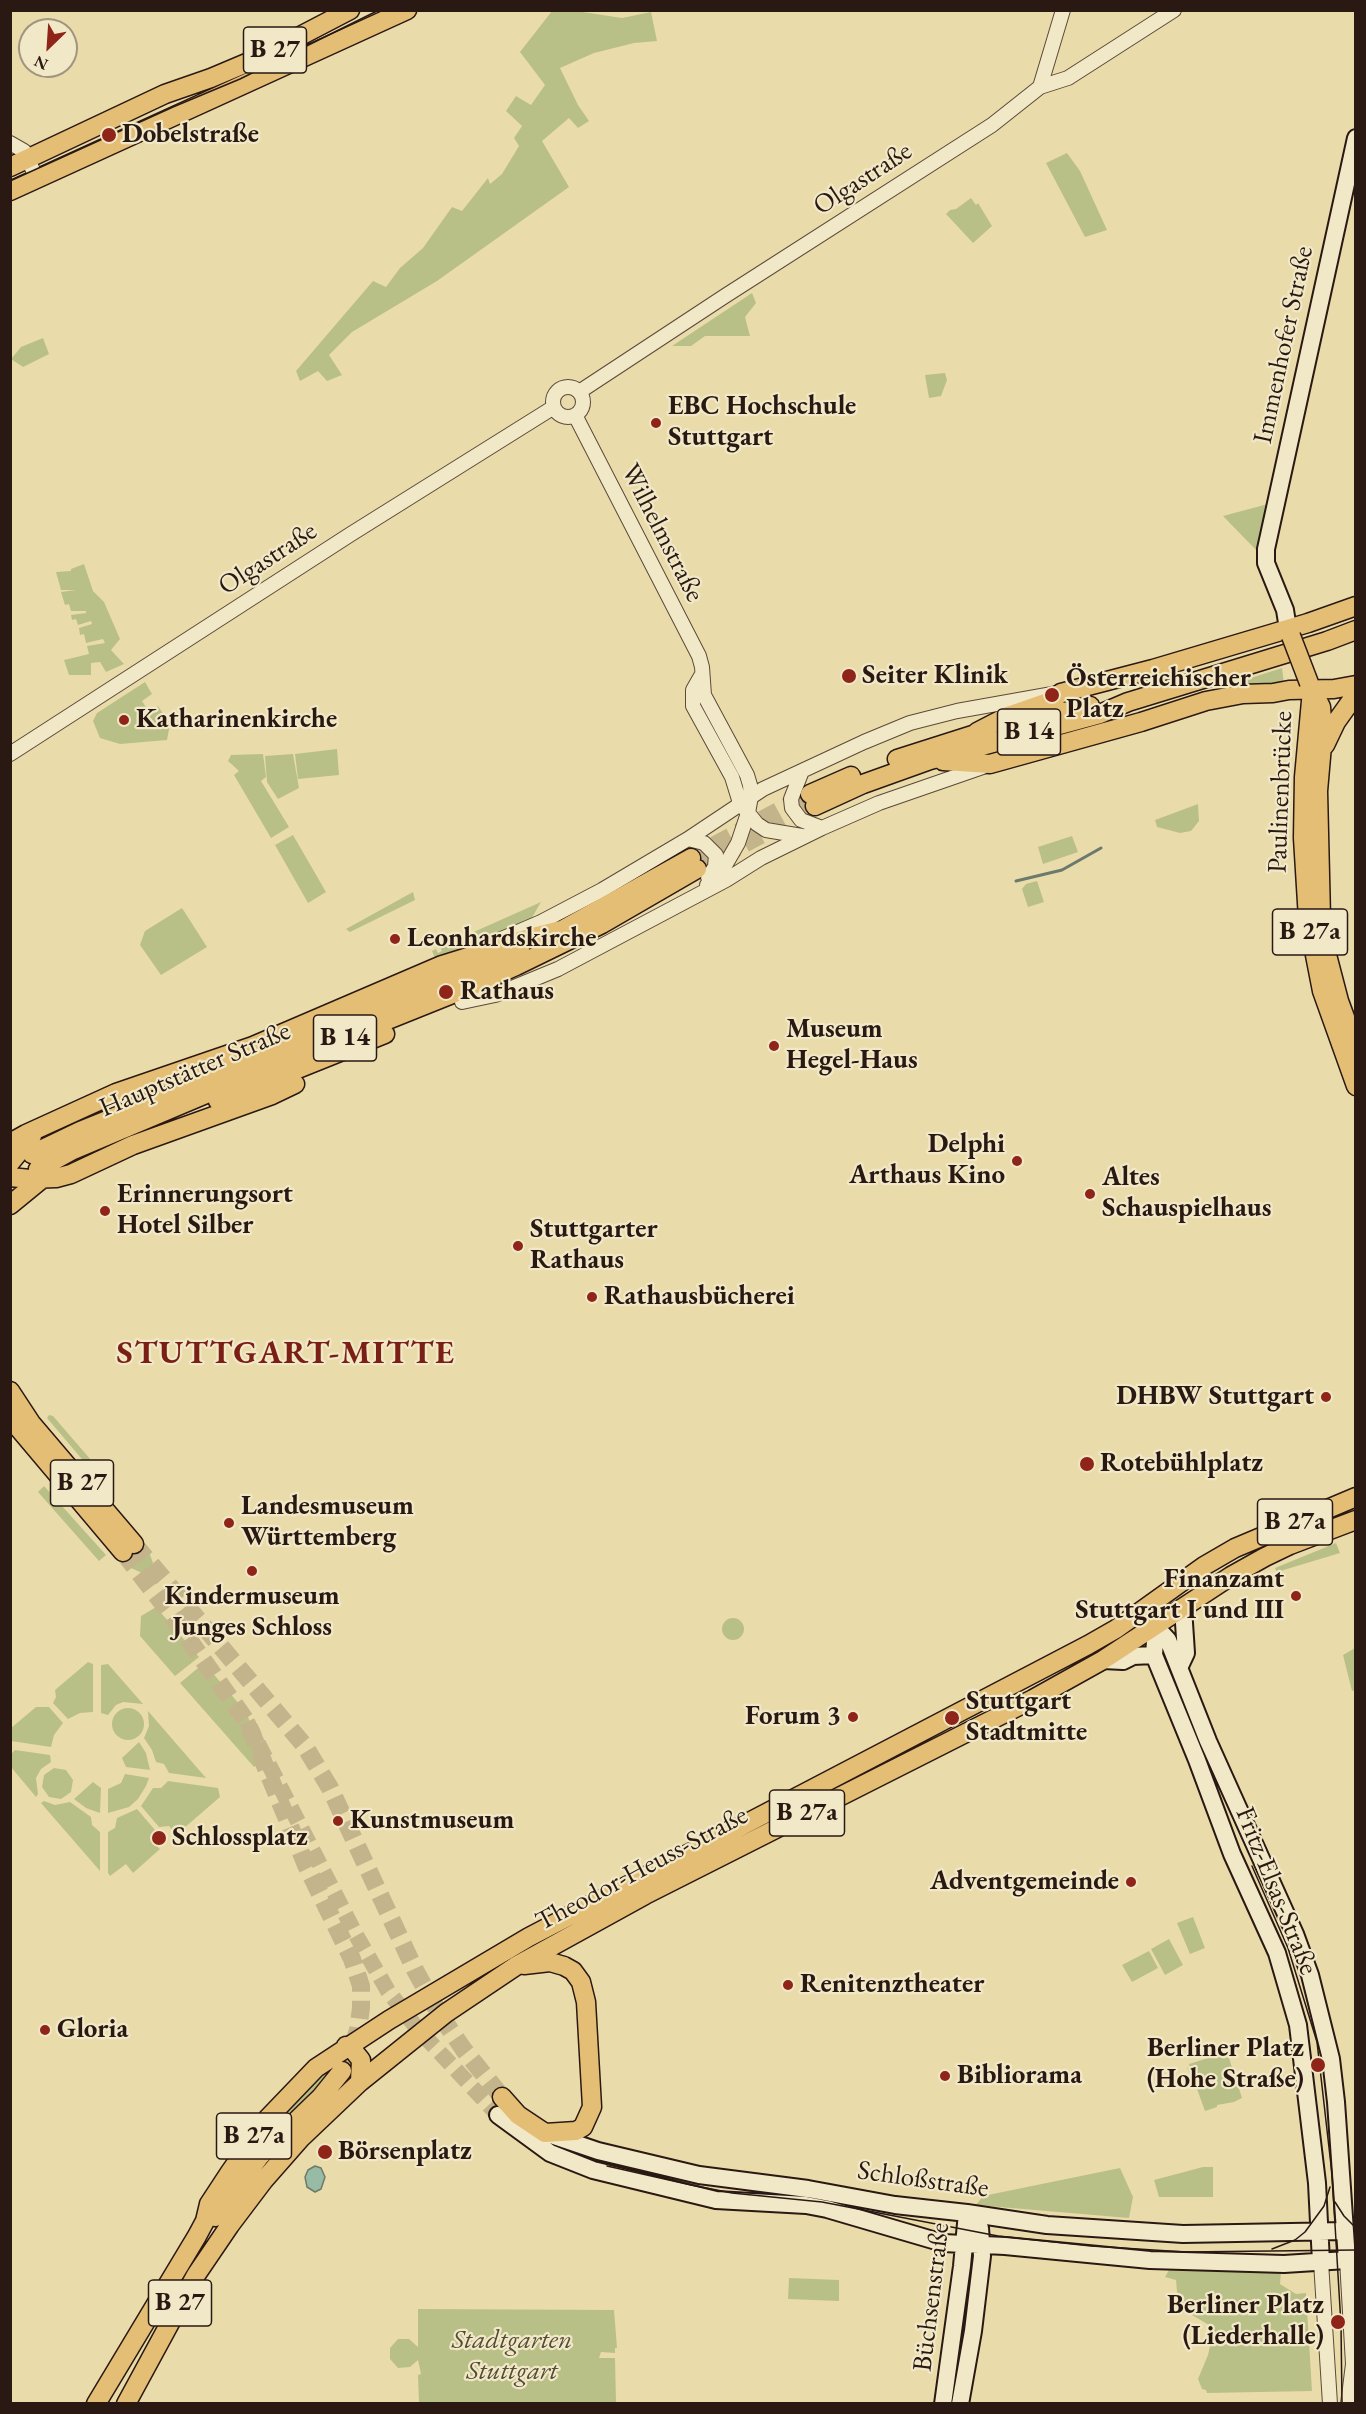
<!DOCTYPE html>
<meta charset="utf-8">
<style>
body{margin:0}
#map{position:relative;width:1366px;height:2414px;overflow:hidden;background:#eadbab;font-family:"EB Garamond",serif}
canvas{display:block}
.frame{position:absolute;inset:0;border:12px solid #2a1912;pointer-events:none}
.north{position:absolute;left:18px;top:18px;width:60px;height:60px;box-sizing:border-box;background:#f1e8c8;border:2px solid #a1957f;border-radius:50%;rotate:205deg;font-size:16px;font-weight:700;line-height:24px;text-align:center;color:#2a1912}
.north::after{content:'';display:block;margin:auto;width:21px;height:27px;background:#8f2418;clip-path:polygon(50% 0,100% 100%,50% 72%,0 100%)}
</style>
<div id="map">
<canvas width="1366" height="2414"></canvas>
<div class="frame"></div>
<div class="north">N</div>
</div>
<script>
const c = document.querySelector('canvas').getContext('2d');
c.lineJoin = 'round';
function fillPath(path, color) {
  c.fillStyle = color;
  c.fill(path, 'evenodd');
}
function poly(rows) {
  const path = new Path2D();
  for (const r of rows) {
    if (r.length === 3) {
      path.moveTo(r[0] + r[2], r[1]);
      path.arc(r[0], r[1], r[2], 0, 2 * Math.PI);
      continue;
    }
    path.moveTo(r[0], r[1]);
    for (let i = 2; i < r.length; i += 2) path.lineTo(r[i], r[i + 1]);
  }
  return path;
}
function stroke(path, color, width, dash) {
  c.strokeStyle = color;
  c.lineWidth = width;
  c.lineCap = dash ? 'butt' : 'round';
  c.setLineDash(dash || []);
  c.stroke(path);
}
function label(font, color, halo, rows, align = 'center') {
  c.font = font + ' "EB Garamond",serif';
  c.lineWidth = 4.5;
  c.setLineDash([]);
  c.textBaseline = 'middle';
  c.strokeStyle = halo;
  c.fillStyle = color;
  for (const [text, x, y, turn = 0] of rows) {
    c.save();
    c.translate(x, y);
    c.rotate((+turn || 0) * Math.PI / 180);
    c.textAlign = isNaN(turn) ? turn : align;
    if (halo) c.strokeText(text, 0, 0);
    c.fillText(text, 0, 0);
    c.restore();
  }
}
fillPath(poly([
 [552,11,576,11,622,18,651,12,657,41,634,43,594,53,560,68,578,105,589,121,578,128,569,118,542,141,569,187,437,281,352,332,329,355,342,375,327,381,318,371,300,381,296,371,373,281,386,287,400,268,423,248,452,207,462,211,488,178,490,184,502,174,519,146,514,138,522,126,506,111,516,96,531,105,545,85,520,52],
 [1067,153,1080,171,1107,230,1085,237,1046,163],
 [971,198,976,205,978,203,992,226,973,243,946,214,950,210,956,209],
 [752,293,756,303,745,317,750,336,705,336,691,346,672,346],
 [43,338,49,354,23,367,11,359,21,347],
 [945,373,947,380,941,396,929,398,925,375],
 [1268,504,1258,551,1257,551,1223,516],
 [84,564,93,591,104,602,120,639,111,650,124,664,106,672,100,662,91,663,91,675,69,675,64,660,89,654,87,646,105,643,103,639,86,643,84,634,80,635,79,628,92,624,91,621,78,625,76,619,72,620,71,615,86,613,86,611,71,611,69,604,65,605,61,592,76,590,61,590,56,572,71,571,71,569],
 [1282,668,1284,684,1233,688,1232,684],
 [145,682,152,694,142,701,149,712,158,706,170,724,167,740,120,744,100,738,93,721,97,713],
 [337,749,339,775,298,779,295,754],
 [263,754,266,777,261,781,289,827,271,838,234,775,239,771,228,761,231,755],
 [293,754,299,788,278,799,267,782,265,756],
 [1198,804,1199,821,1191,831,1180,833,1157,827,1155,820],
 [293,835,326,892,308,903,275,845],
 [1072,836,1078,852,1043,864,1038,847],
 [1037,881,1044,902,1028,907,1022,889,1026,884],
 [413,892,415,900,350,932,346,929],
 [541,902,530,921,436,960,432,951,436,949,438,953,442,951,440,947],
 [182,908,207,947,161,975,140,945,145,931],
 [49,1415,53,1416,110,1482,98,1478,47,1418],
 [44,1486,106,1555,99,1561,38,1492],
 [139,1539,149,1552,153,1563,149,1571,142,1573,131,1568,120,1555],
 [1336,1543,1340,1553,1277,1572,1275,1568],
 [156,1607,199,1657,175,1676,140,1636,141,1616],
 [733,1629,11],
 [1355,1648,1355,1690,1352,1691,1343,1655],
 [88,1662,93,1664,93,1712,80,1713,68,1719,53,1703,56,1697,55,1690],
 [204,1663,246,1712,257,1739,270,1754,254,1767,180,1683],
 [108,1664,143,1704,123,1702,116,1705,108,1715,101,1713,101,1665],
 [36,1707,49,1707,63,1723,54,1735,51,1747,11,1741,11,1728],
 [128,1724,16],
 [148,1711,206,1778,169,1773,164,1764,156,1762,152,1750,144,1738,149,1726],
 [139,1742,146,1753,150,1770,126,1767,122,1758],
 [15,1750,50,1755,51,1762,41,1769,36,1778,38,1794,36,1797,11,1767,11,1754],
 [54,1768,66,1770,73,1780,71,1792,61,1799,49,1797,42,1787,44,1775],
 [125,1774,149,1778,146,1786,138,1799,129,1807,108,1813,108,1789,121,1783],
 [168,1781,218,1788,220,1797,176,1835,169,1826,159,1827,141,1806,153,1788,161,1788],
 [93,1782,101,1788,100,1813,86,1808,74,1799],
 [44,1801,55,1805,70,1802,91,1817,92,1825,100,1832,100,1871,41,1803],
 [137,1809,155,1830,153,1842,160,1849,133,1873,126,1864,110,1876,108,1873,108,1832,115,1828,117,1818],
 [1193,1917,1205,1948,1190,1954,1177,1923],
 [1169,1939,1183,1965,1165,1975,1151,1949],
 [1149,1951,1158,1968,1132,1982,1122,1965],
 [1227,2052,1242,2098,1234,2102,1217,2105,1217,2107,1205,2111,1193,2078,1187,2068,1190,2067,1189,2064],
 [341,2058,354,2058,352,2078,315,2112,340,2068,253,2148,301,2091],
 [1203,2167,1213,2167,1213,2197,1159,2197,1154,2180],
 [1120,2168,1133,2197,1129,2218,976,2205,983,2196],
 [1169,2270,1281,2273,1280,2284,1296,2294,1306,2293,1312,2391,1207,2393,1206,2390,1202,2389,1198,2379,1208,2355,1214,2328,1187,2312,1179,2314,1176,2280,1165,2277],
 [789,2278,839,2280,839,2301,788,2299],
 [418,2309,614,2310,617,2348,615,2348,615,2353,601,2352,599,2358,615,2358,616,2402,619,2403,419,2403,418,2375,421,2374,418,2360,410,2367,398,2368,390,2359,390,2348,398,2339,409,2339,418,2347]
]), '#b9c087');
const water = poly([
 [315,2166,321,2168,325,2177,321,2189,315,2192,307,2187,305,2177,308,2170,315,2166]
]);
fillPath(water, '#98bba6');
stroke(water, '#6c7a6b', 1.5);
stroke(poly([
 [1016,881,1062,870,1101,848]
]), '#6c7a6b', 3);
stroke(poly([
 [247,1722,356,1935,388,1991,416,2027,498,2115]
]), '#c4b48c', 16, [16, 8]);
stroke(poly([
 [691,858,810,794],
 [697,869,815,806],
 [134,1544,304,1745,330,1788,415,1970,440,2015,464,2050,502,2097],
 [123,1552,170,1613,247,1722,306,1865,352,1959,361,1986,361,2008,358,2030,350,2055,342,2071]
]), '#c4b48c', 18, [18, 9]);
const tertiary = poly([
 [1040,87,1063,10],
 [10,143,24,151,37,179],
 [568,402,15],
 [579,392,725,296,992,125,1040,87,1068,78,1174,10],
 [575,415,699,656,702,667,704,695,747,775,750,785,751,796,748,813,738,843,723,869,707,885],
 [701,676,693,690,693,706,732,777,740,803,757,824,766,830,802,836],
 [10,754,351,534,554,407],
 [802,771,791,799,792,808,801,820,822,828],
 [688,839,704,843,716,855,715,867,708,877],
 [499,940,541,922,602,890,688,839,763,789,864,742,910,723,957,711,1058,693],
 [462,1002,495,995,558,969,726,880,761,858,822,828,879,803,983,767],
 [1321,2262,1330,2404],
 [1348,2404,1353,2364,1347,2260,1356,2260]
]);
const secondary = poly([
 [1288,629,1285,610,1266,563,1266,549,1356,138],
 [1154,1620,1156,1627,1154,1655,1197,1760,1232,1854,1277,1953,1298,2025,1317,2183,1321,2262],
 [1103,1660,1123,1661,1133,1656,1154,1655],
 [1179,1668,1186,1653,1183,1608],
 [498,2115,550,2153,593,2170,716,2200,806,2205,827,2209,943,2243,1005,2246,1150,2260,1284,2264,1347,2260,1336,2102,1331,2059,1310,1975,1295,1934,1208,1741,1168,1640,1156,1627],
 [545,2133,598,2151,699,2175,808,2189,895,2205,967,2213,1047,2225,1183,2234,1345,2231],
 [943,2404,962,2266,967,2213],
 [960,2404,973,2331,982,2256,980,2228,967,2213]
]);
const primary = poly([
 [10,167,165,94,211,78,256,59,350,10],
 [10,191,407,10],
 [1312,690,1304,777,1303,838,1308,919,1322,991,1356,1086],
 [1314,693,1321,707,1323,734,1318,791,1321,918,1327,955,1339,1001,1356,1047],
 [1029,720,1090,706],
 [977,732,1008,716,1051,701,1061,693,1153,669,1308,623,1356,606],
 [1325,745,1336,722,1356,694],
 [897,759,988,730],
 [943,761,990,764,1141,722,1206,701,1243,694,1273,693,1289,690,1334,689,1356,685],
 [810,794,851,776],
 [815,806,863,784,930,760,1100,714,1128,702,1327,641,1356,630],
 [551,936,691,858],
 [218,1101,385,1034],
 [10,1143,26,1134,116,1093,253,1046,442,965,529,938,561,930],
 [32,1154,80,1131,403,1000,520,950],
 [10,1163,32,1136],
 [38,1169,71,1151,263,1070,455,993,516,966,602,924,697,869],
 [10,1177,30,1179,56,1178,71,1174,133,1145,272,1095,295,1084],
 [10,1205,43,1178],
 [10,1391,31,1423,134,1544],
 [10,1418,123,1552],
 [346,2046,353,2050,361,2060,360,2082],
 [502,2097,518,2115,545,2133,576,2131,583,2127,592,2107,586,2002,581,1982,573,1971,564,1966,550,1962,524,1965],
 [215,2217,260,2156,321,2097,342,2071],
 [96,2404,197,2236,205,2221,209,2204,230,2172,268,2118,316,2068,389,2020,529,1937,1088,1645,1116,1629,1204,1566,1235,1548,1356,1497],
 [126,2404,196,2275,230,2225,264,2180,300,2139,360,2082,446,2013,516,1966,645,1895,1033,1699,1103,1660,1231,1576,1265,1557,1290,1545,1356,1520]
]);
stroke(tertiary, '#5a4a38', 16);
stroke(secondary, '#2a1912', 20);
stroke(primary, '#2a1912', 21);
stroke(tertiary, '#f1e8c8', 14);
stroke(secondary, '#f1e8c8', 16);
stroke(primary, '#e5be76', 18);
stroke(poly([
 [10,181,173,107,240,79,379,10],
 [1252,1866,1288,1948,1317,2042,1332,2174,1341,2325,1342,2404],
 [607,2166,691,2185,732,2193,822,2202,998,2236,1091,2246,1185,2252,1356,2250],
 [1335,2202,1344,2216,1356,2228],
 [1272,2249,1295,2240,1305,2232,1324,2206,1330,2187]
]), '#2a1912', 1.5);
const primaryBridge = poly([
 [1291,636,1309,683]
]);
stroke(primaryBridge, '#2a1912', 21, []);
stroke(primaryBridge, '#e5be76', 18);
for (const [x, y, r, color] of [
 [109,135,8,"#8f2418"],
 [656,423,6,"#8f2418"],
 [849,676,8,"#8f2418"],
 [1052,695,8,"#8f2418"],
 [124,720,6,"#8f2418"],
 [395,939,6,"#8f2418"],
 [446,992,8,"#8f2418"],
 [774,1046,6,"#8f2418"],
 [1017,1161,6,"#8f2418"],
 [1090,1194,6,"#8f2418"],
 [105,1211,6,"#8f2418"],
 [518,1246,6,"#8f2418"],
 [592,1297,6,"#8f2418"],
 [1326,1397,6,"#8f2418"],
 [1087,1464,8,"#8f2418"],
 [229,1523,6,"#8f2418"],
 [252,1571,6,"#8f2418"],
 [1296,1596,6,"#8f2418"],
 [853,1717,6,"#8f2418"],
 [952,1718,8,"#8f2418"],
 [338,1821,6,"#8f2418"],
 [159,1838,8,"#8f2418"],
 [1131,1882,6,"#8f2418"],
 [788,1985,6,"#8f2418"],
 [45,2030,6,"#8f2418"],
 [1318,2065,8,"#8f2418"],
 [945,2076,6,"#8f2418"],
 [325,2152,8,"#8f2418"],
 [1338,2322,8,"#8f2418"]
]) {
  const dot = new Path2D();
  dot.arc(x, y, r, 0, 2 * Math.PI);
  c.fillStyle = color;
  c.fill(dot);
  stroke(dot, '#f1e8c8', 2);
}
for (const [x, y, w] of [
 [275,50,63],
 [1029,732,63],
 [1310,932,75],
 [345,1038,63],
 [82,1483,63],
 [1295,1522,75],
 [807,1813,75],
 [254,2136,75],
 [180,2303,63]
]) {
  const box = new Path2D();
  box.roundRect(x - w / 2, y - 23, w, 46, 4.5);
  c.fillStyle = '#f1e8c8';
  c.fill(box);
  stroke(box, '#2a1912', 1.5);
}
label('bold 26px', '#2a1912', null, [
 ["B 27",275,50],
 ["B 14",1029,732],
 ["B 27a",1310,932],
 ["B 14",345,1038],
 ["B 27",82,1483],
 ["B 27a",1295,1522],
 ["B 27a",807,1813],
 ["B 27a",254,2136],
 ["B 27",180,2303]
]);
label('bold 27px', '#2a1912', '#f1e8c8', [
 ["Dobelstraße",122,135],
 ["EBC Hochschule",668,407],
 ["Stuttgart",668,438],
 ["Seiter Klinik",862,676],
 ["Österreichischer",1066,679],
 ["Platz",1066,710],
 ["Katharinenkirche",136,720],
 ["Leonhardskirche",407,939],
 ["Rathaus",460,992],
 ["Museum",786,1030],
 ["Hegel-Haus",786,1061],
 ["Delphi",1005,1145,"right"],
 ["Arthaus Kino",1005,1176,"right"],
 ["Altes",1102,1178],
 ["Schauspielhaus",1102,1209],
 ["Erinnerungsort",117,1195],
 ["Hotel Silber",117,1226],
 ["Stuttgarter",530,1230],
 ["Rathaus",530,1261],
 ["Rathausbücherei",604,1297],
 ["DHBW Stuttgart",1314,1397,"right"],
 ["Rotebühlplatz",1100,1464],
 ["Landesmuseum",241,1507],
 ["Württemberg",241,1538],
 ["Finanzamt",1284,1580,"right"],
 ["Stuttgart I und III",1284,1611,"right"],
 ["Kindermuseum",252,1597,"center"],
 ["Junges Schloss",252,1628,"center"],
 ["Stuttgart",966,1702],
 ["Stadtmitte",966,1733],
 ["Forum 3",841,1717,"right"],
 ["Kunstmuseum",350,1821],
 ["Schlossplatz",172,1838],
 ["Adventgemeinde",1119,1882,"right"],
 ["Renitenztheater",800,1985],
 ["Gloria",57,2030],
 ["Berliner Platz",1304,2049,"right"],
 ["(Hohe Straße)",1304,2080,"right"],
 ["Bibliorama",957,2076],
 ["Börsenplatz",338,2152],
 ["Berliner Platz",1324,2306,"right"],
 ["(Liederhalle)",1324,2337,"right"]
], 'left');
label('27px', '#2a1912', '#f1e8c8', [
 ["Olgastraße",863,179,-33],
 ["Immenhofer Straße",1284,345,-78],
 ["Wilhelmstraße",662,533,63],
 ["Olgastraße",268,559,-33],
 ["Paulinenbrücke",1281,792,-88],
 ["Hauptstätter Straße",195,1070,-23],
 ["Theodor-Heuss-Straße",642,1869,-28],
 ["Fritz-Elsas-Straße",1276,1891,68],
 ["Schloßstraße",923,2180,8],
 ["Büchsenstraße",932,2297,-83]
]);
label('italic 27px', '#554b35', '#f1e8c8', [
 ["Stadtgarten",512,2341],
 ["Stuttgart",512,2372]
]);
c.letterSpacing = '1.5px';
label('bold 33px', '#7a1f14', '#f1e8c8', [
 ["STUTTGART-MITTE",286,1354]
]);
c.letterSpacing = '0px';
</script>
